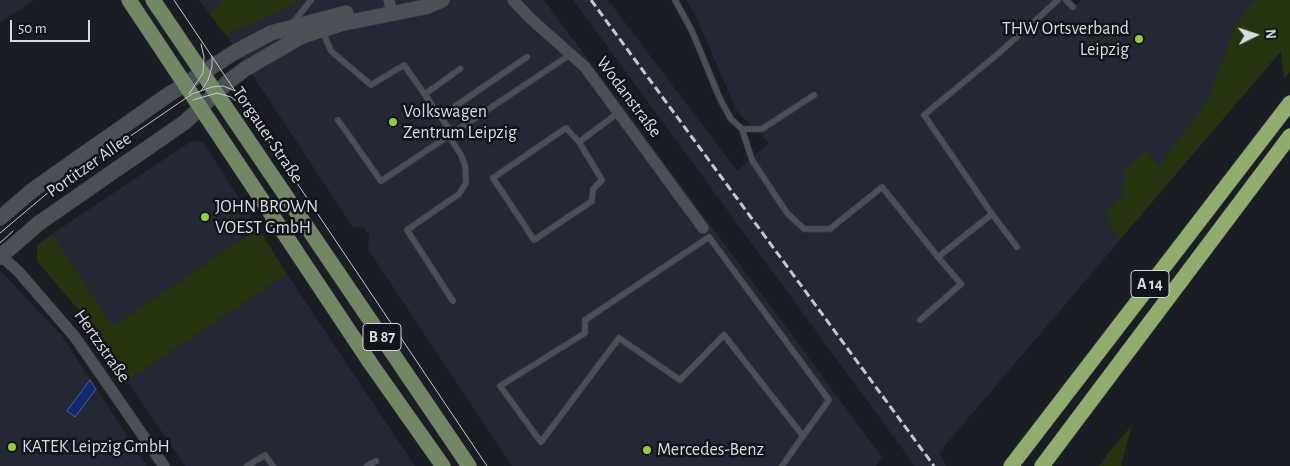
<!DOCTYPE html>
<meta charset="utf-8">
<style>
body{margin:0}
#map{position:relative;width:1290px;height:466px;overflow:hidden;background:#1a1d24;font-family:"Alegreya Sans",sans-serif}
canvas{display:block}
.north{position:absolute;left:1230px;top:10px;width:50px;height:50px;-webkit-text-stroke:4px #11141b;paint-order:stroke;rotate:86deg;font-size:14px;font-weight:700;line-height:20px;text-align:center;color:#d8dbdf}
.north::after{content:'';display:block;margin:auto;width:18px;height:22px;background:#d8dbdf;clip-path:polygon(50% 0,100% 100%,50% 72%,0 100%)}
.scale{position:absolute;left:10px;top:20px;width:80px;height:22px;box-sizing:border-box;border:2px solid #d8dbdf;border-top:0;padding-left:6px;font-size:15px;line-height:18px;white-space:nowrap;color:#d8dbdf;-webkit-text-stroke:4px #11141b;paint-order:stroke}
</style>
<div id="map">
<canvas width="1290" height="466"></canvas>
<div class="north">N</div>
<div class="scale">50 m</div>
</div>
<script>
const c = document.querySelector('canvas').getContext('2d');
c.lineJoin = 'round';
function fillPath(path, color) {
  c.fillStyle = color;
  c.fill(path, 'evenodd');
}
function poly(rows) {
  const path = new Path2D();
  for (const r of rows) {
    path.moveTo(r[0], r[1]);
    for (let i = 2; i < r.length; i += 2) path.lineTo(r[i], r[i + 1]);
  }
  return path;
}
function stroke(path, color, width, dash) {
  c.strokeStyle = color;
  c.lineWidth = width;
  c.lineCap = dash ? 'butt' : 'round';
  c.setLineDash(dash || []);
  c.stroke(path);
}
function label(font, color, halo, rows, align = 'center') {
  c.font = font + ' "Alegreya Sans",sans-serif';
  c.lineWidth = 5;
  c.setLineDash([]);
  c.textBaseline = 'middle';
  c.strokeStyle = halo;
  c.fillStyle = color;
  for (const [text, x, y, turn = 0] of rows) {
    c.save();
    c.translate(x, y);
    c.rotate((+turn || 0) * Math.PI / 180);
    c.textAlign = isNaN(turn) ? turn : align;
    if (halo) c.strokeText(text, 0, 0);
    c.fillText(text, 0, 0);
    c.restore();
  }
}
fillPath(poly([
 [0,0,34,0,0,23],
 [199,0,544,0,882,457,876,466,512,466,368,249,369,235,364,228,353,227,226,35],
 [573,0,608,0,737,171,769,143,737,111,694,13,686,0,1066,0,1073,7,1082,0,1277,0,1281,51,948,442,940,453,946,466,915,466],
 [195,141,203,142,258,228,113,326,52,234,190,142],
 [0,270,62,336,147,466,0,466],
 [287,274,415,466,185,466,127,381]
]), '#232834');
fillPath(poly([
 [221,0,303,0,226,35,209,14,222,5],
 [1256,0,1290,0,1290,72,1284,79,1281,51,1120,239,1109,225,1110,220,1106,212,1125,192,1120,185,1127,177,1122,172,1146,151,1159,166,1206,104,1236,23],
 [258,228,287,274,127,381,97,332,37,261,37,245,52,234,113,326],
 [1132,425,1121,466,1099,466,1109,452]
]), '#25340e');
const water = poly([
 [90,380,96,389,75,417,67,411,90,380]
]);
fillPath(water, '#112972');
stroke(water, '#4d5e93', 1);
const lane = poly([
 [675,0,692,31,720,99,731,119,742,129,762,129,814,95],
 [1066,0,1073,7],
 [292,24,311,0],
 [322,30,331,51,371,85,404,65,452,133],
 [425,94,460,69],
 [441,116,527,57],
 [338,120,381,181,571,54],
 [742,129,752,160,787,213,804,229,830,229,882,187,938,257,992,214,924,115,999,53,1058,0],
 [449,136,461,155,465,165,466,183,459,194,407,230,453,301],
 [579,142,602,180,593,189,592,201,534,240,493,178,566,128,579,142,618,113],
 [992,214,1017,247],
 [920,320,961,284,938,257],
 [247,466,265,455,273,466],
 [367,466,376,461],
 [782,466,803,436,829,400,709,237,585,320,585,333,500,386,541,442,619,338,680,380,724,335,803,436]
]);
const street = poly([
 [389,0,392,13],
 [513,0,531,19,585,67,703,228],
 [0,255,18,271,75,337,164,466]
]);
const secondary = poly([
 [0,218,34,189,168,95,235,52,271,33,346,13],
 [0,257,39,223,185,122,229,81,245,69,302,36,340,24,425,7,442,0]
]);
const primary = poly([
 [129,0,371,364,443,466],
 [153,0,469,466]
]);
const highway = poly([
 [1011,466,1290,103],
 [1042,466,1290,136]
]);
stroke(lane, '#383a3f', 7);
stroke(street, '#383a3f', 12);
stroke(secondary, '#383a3f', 16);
stroke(primary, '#383a3f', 16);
stroke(highway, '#383a3f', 16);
stroke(lane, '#4b4f56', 5.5);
stroke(street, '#4b4f56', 11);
stroke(secondary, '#4b4f56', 15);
stroke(primary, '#748764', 15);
stroke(highway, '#90ad6d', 15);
stroke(poly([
 [174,0,487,466],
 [201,91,208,80,212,67,212,56],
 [189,94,203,73,204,57,201,44],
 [193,100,217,93,231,97,241,105],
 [0,233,50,191,192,94,212,87,223,86,236,91],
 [0,243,13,231]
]), '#c4c7cb', 1);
stroke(poly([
 [591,0,934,466]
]), '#c4c7cb', 3, [8, 4]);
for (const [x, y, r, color] of [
 [1139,39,5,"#95cc3b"],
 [393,122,5,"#95cc3b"],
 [205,217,5,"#95cc3b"],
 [12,447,5,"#95cc3b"],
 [647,450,5,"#95cc3b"]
]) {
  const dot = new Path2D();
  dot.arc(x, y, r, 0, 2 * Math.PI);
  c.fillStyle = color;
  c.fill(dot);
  stroke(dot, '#11141b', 2);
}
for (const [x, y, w] of [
 [1150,284,38],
 [382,337,38]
]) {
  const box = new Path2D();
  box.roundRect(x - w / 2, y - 13.5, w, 27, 4);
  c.fillStyle = '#11141b';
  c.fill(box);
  stroke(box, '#d8dbdf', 1);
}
label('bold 16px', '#d8dbdf', null, [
 ["A 14",1150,284],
 ["B 87",382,337]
]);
label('18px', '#d8dbdf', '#11141b', [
 ["THW Ortsverband",1129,29,"right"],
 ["Leipzig",1129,50,"right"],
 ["Volkswagen",403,112],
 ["Zentrum Leipzig",403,133],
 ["JOHN BROWN",215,207],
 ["VOEST GmbH",215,228],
 ["KATEK Leipzig GmbH",22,447],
 ["Mercedes-Benz",657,450]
], 'left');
label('18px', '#d8dbdf', '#11141b', [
 ["Wodanstraße",629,97,53],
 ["Torgauer Straße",268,135,56],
 ["Portitzer Allee",89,165,-35],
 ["Hertzstraße",102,346,55]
]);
</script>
